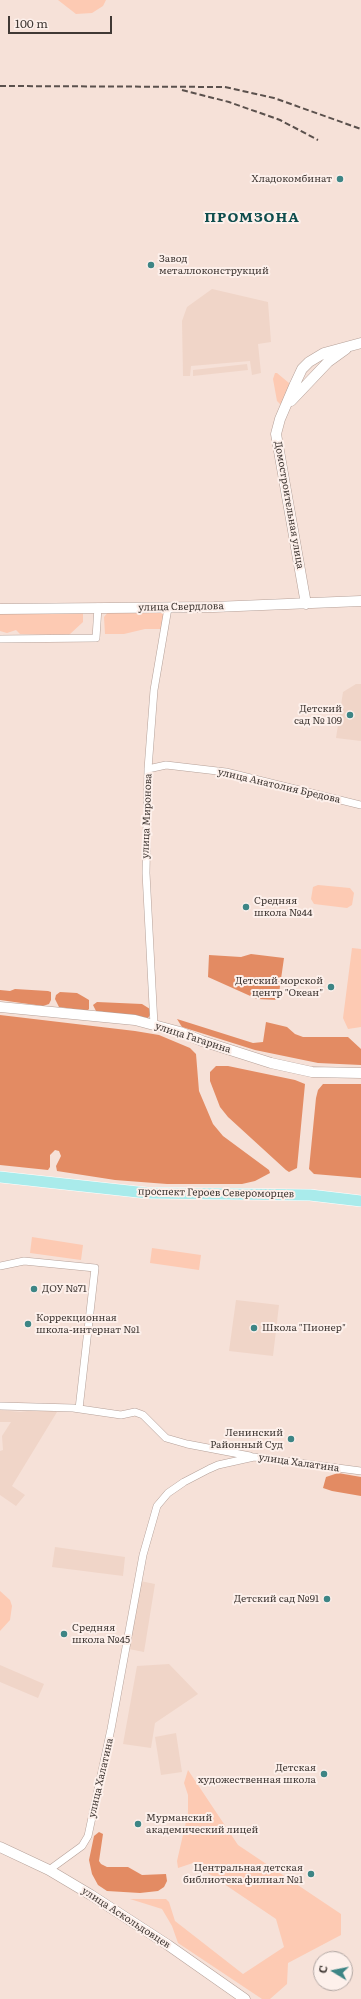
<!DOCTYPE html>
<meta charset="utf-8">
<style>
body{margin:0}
#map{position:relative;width:361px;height:1999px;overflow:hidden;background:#f6e1d8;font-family:Literata,serif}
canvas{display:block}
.north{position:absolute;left:313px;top:1951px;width:40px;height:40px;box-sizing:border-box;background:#fdf0eb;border:1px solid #b1a6a2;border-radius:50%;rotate:280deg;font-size:11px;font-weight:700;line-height:16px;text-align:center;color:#403834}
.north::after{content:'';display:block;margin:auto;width:14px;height:18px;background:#3d8585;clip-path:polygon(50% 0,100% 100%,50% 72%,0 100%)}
.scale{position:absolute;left:8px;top:16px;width:104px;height:18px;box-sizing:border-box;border:2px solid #403834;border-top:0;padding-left:5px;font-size:12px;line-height:14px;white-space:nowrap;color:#403834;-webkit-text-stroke:3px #fdf0eb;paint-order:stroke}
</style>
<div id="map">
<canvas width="361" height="1999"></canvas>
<div class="north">С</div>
<div class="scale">100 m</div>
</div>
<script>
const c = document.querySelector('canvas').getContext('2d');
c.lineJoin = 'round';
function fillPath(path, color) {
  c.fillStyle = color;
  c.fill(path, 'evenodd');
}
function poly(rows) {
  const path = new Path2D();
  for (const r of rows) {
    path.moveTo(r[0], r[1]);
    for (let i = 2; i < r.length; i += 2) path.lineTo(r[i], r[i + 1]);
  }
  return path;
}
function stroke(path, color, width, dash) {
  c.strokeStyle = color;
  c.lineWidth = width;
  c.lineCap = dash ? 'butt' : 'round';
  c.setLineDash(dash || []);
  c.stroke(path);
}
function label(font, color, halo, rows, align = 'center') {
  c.font = font + ' Literata,serif';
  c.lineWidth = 4;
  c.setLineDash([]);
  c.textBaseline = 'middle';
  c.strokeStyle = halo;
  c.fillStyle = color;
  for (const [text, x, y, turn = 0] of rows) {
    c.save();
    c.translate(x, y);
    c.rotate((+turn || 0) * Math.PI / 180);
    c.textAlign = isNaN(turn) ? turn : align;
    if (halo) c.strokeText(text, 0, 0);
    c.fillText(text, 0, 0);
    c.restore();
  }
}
fillPath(poly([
 [212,289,268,302,271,342,258,344,261,373,252,375,250,361,191,366,190,376,183,376,182,321,187,307],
 [247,364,248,370,193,376,193,370],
 [356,684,361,684,361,741,336,738,343,692],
 [236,1300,279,1305,273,1356,229,1351],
 [42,1409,57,1412,12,1486,25,1495,16,1506,0,1495,0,1451,3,1450,2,1436,11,1422,0,1422,0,1410,20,1412],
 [55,1547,125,1557,123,1576,52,1567],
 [140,1581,155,1584,144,1652,129,1649],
 [169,1664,198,1694,155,1723,151,1748,123,1744,137,1666],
 [0,1665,44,1684,38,1698,0,1682],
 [176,1733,182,1772,161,1775,155,1737]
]), '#f0d5c8');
fillPath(poly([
 [58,0,106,0,103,6,92,13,76,14],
 [275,373,277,373,289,383,289,387,281,405,277,401,273,379],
 [156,610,164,614,161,629,145,629,124,634,105,634,104,617,109,611],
 [0,613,83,613,83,622,69,635,20,634,16,630,7,633,0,631],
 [318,885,350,888,354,893,352,905,347,908,314,904,311,899,313,887],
 [352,948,361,949,361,1027,348,1029,343,1018],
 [32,1237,83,1245,81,1260,30,1253],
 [152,1248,201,1255,199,1270,150,1263],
 [0,1591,10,1600,12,1606,10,1620,0,1631],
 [188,1770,238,1845,341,1914,341,1935,288,1963,287,1984,270,1999,262,1999,178,1943,172,1926,162,1909,130,1899,166,1899,169,1902,175,1921,243,1974,284,1947,276,1919,193,1863,178,1868,177,1861,188,1813,188,1795,184,1783]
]), '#fdcab3');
fillPath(poly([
 [251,954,284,958,278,1000,257,999,208,977,209,955,241,957],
 [15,989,48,991,51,992,51,1000,49,1004,43,1006,0,1000,0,990,10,991],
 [60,992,77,993,84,997,89,1000,89,1009,87,1011,59,1007,55,999,56,995],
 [97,1002,142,1004,150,1009,150,1015,148,1018,96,1011,93,1005],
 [0,1015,135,1031,159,1035,190,1048,196,1054,199,1091,213,1124,223,1136,269,1170,270,1173,255,1181,242,1184,167,1184,115,1180,57,1171,56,1166,61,1156,59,1151,55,1150,50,1155,50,1167,48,1170,0,1165],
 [177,1019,253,1043,263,1042,266,1022,287,1027,295,1034,303,1037,348,1037,361,1049,361,1065,318,1063,255,1050,182,1027],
 [216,1066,228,1066,295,1080,305,1084,297,1168,289,1172,286,1170,228,1117,220,1107,210,1081,210,1072],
 [323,1084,361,1084,361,1178,314,1174,309,1169,316,1098,318,1090],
 [338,1473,361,1477,361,1496,332,1491,323,1488,326,1477],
 [99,1832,103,1834,99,1861,101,1864,107,1867,128,1867,142,1875,166,1874,167,1881,164,1887,158,1891,140,1893,107,1891,98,1885,92,1874,89,1860,94,1836]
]), '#e38b63');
const street = poly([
 [0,639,96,638,98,607],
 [148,769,166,765,226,772,361,805],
 [154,1025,146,873,148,769,154,690,168,608],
 [0,1266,24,1261,95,1268,79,1409],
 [0,1406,73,1408,121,1415,135,1412,143,1415,166,1438,187,1444,250,1456],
 [49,1870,82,1846,88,1836,111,1729,143,1555,157,1506,168,1493,184,1482,209,1469,218,1465,254,1457,361,1471]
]);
const secondary = poly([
 [291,401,328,362,346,349],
 [306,604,276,434,280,419,295,384,302,369,309,362,324,353,361,343],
 [0,609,214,607,361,601],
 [0,1007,135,1020,180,1032,202,1041,271,1063,312,1072,361,1073],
 [0,1847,49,1870,91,1895,168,1945,245,1999]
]);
const primary = poly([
 [0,1177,147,1193,310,1195,361,1201]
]);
stroke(street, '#b5a199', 8);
stroke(secondary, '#b5a199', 11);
stroke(primary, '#fff', 12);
stroke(street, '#fff', 7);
stroke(secondary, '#fff', 10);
stroke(primary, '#a9ebeb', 11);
stroke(poly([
 [0,86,225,87,274,98,361,129],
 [182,90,229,102,280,120,318,140]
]), '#5b514d', 2, [6, 3]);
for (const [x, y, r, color] of [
 [340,179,4,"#3d8585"],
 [151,265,4,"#3d8585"],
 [350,715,4,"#3d8585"],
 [246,907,4,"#3d8585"],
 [331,987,4,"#3d8585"],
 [34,1289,4,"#3d8585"],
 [28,1324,4,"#3d8585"],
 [254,1328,4,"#3d8585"],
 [291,1439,4,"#3d8585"],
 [327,1599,4,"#3d8585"],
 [64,1634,4,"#3d8585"],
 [324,1774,4,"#3d8585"],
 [138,1824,4,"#3d8585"],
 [311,1874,4,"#3d8585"]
]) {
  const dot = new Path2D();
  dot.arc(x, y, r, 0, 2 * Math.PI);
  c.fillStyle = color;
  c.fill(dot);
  stroke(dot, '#fdf0eb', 1.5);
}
label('10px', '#403834', '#fdf0eb', [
 ["Хладокомбинат",332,179],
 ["Завод",159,259,"left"],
 ["металлоконструкций",159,271,"left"],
 ["Детский",342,709],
 ["сад № 109",342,721],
 ["Средняя",254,901,"left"],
 ["школа №44",254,913,"left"],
 ["Детский морской",323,981],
 ["центр \"Океан\"",323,993],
 ["ДОУ №71",42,1289,"left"],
 ["Коррекционная",36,1318,"left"],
 ["школа-интернат №1",36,1330,"left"],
 ["Школа \"Пионер\"",262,1328,"left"],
 ["Ленинский",283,1433],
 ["Районный Суд",283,1445],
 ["Детский сад №91",319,1599],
 ["Средняя",72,1628,"left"],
 ["школа №45",72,1640,"left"],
 ["Детская",316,1768],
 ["художественная школа",316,1780],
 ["Мурманский",146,1818,"left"],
 ["академический лицей",146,1830,"left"],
 ["Центральная детская",303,1868],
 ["библиотека филиал №1",303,1880]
], 'right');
label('10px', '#403834', '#fdf0eb', [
 ["Домостроительная улица",289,505,80],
 ["улица Свердлова",181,607,-1],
 ["улица Анатолия Бредова",279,786,13],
 ["улица Миронова",147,816,-88],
 ["улица Гагарина",193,1038,18],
 ["проспект Героев Североморцев",216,1193,1],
 ["улица Халатина",299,1463,8],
 ["улица Халатина",101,1778,-77],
 ["улица Аскольдовцев",126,1918,33]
]);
c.letterSpacing = '1px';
label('bold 14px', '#0e4d4d', '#fdf0eb', [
 ["ПРОМЗОНА",252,218]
]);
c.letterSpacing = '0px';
</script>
